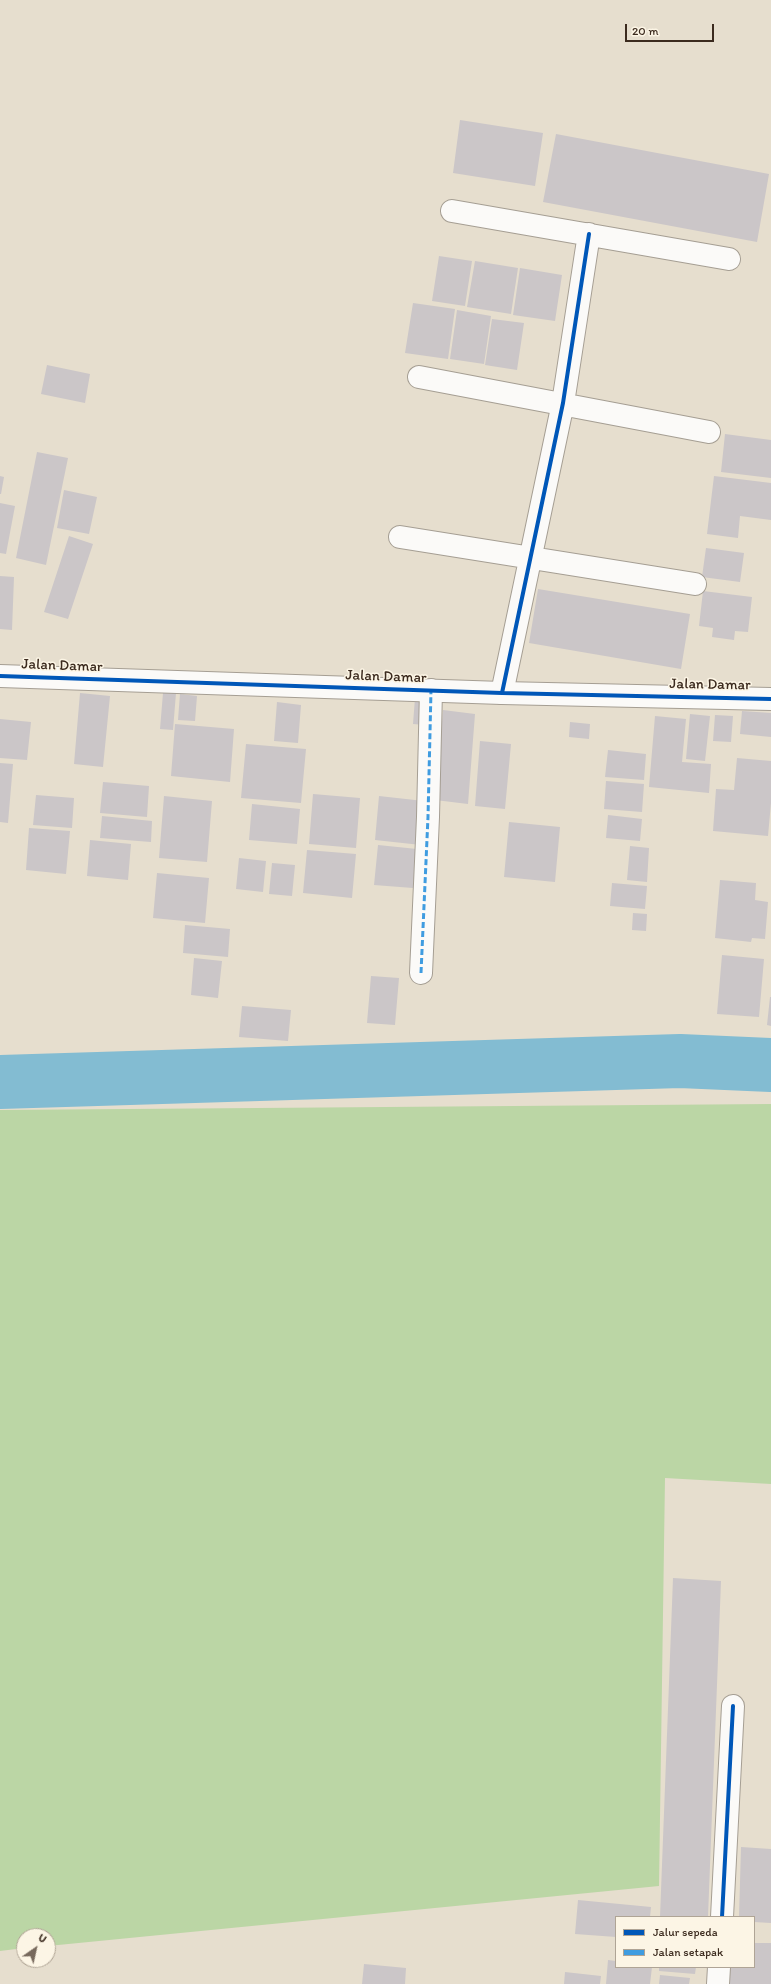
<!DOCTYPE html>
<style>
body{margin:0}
#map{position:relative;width:771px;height:1984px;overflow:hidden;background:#e6dece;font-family:Itim,sans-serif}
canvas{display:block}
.legend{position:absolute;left:615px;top:1916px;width:140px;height:52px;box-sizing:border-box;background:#fcf5e5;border:1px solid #afa495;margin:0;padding:5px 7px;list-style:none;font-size:12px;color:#3b2a1e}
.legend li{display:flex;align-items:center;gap:8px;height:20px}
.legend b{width:20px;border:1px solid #afa495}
.north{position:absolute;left:16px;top:1928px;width:40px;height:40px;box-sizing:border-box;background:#fcf5e5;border:1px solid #afa495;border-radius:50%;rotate:34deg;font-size:11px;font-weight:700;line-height:16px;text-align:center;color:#3b2a1e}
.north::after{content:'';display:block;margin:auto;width:14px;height:18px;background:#77695c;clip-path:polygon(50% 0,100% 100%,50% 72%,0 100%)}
.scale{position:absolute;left:625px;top:24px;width:89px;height:18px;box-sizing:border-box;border:2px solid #3b2a1e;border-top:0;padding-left:5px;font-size:12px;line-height:14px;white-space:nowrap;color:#3b2a1e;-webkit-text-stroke:3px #fcf5e5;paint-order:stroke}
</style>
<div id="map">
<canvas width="771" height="1984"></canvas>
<ul class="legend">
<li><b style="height:5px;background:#0057b8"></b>Jalur sepeda</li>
<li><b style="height:5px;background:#3f9ce0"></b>Jalan setapak</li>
</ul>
<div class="north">U</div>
<div class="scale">20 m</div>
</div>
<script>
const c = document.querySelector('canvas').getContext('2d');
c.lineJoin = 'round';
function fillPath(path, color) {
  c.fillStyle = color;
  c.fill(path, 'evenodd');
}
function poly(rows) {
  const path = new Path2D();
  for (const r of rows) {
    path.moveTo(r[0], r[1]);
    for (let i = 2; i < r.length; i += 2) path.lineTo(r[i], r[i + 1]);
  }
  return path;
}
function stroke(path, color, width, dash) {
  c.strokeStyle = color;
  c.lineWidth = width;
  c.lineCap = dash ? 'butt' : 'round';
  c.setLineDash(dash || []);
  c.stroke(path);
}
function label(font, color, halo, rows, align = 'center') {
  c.font = font + ' Itim,sans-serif';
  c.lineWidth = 3;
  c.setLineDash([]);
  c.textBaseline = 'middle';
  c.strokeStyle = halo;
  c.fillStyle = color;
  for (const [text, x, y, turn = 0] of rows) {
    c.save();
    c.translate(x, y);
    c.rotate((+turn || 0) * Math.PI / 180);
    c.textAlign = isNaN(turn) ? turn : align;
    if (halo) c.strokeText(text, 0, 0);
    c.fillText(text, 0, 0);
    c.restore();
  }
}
fillPath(poly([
 [771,1104,771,1484,665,1478,659,1886,48,1946,48,1936,24,1936,24,1948,0,1951,0,1110]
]), '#bbd6a5');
stroke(poly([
 [0,1082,680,1061,771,1065]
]), '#83bcd2', 54);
fillPath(poly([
 [460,120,543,133,535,186,453,173],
 [556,134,769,174,757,242,543,202],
 [439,256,472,261,465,306,432,301],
 [475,261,518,268,511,314,467,307],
 [520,268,562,275,555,321,513,315],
 [413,303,455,309,448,359,405,353],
 [457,310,491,316,484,364,450,359],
 [492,319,524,323,517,370,485,365],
 [47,365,90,374,85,403,41,394],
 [725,434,771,440,771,478,721,472],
 [37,452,68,458,46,565,16,558],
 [0,476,4,477,1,494,0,494],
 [714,476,771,483,771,520,740,516,738,538,707,534],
 [64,490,97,497,89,534,57,528],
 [0,503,15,506,6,554,0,553],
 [69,536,93,544,68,619,44,612],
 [706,548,744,553,740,582,702,577],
 [0,576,14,577,12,630,0,629],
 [538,589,690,614,681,669,529,643],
 [703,591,752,597,748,632,735,631,734,640,712,637,713,628,699,626],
 [80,693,110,696,103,767,74,764],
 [163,693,176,693,173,730,160,729],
 [180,694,197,696,195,721,178,720],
 [415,698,427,700,425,725,413,724],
 [277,702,301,705,298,743,274,741],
 [443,710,475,714,468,804,435,800],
 [742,711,771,713,771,737,740,734],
 [690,714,710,716,705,761,686,759],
 [715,715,733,716,731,742,713,741],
 [655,716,686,719,682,762,711,764,709,793,649,787],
 [0,719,31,722,27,760,0,758],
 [570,722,590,724,589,739,569,737],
 [175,724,234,729,230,782,171,776],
 [480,741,511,744,505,809,475,806],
 [246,744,306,749,301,803,241,798],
 [608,750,646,754,644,780,605,777],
 [737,758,771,761,771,803,768,836,713,831,716,789,734,790],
 [0,763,13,764,8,823,0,822],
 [606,781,644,784,642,812,604,809],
 [103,782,149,786,147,817,100,813],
 [313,794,360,798,356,848,309,844],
 [36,795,74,798,72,828,33,825],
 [164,796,212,801,207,862,159,858],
 [379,796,424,801,421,845,375,840],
 [252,804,300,809,297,844,249,840],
 [608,815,642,819,640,841,606,838],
 [102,816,152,821,151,842,100,838],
 [509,822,560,827,555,882,504,877],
 [29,828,70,831,66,874,26,870],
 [90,840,131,844,128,880,87,876],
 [378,845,417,849,413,888,374,885],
 [630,846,649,848,647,882,627,880],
 [307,850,356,854,352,898,303,893],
 [239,858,266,861,263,892,236,889],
 [272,863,295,865,292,896,269,894],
 [157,873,209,878,205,923,153,918],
 [720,880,756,883,755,900,768,902,765,939,752,938,751,942,715,938],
 [612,883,647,886,645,909,610,906],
 [633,913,647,914,646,931,632,930],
 [185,925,230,929,228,957,183,953],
 [722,955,764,959,759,1017,717,1014],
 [194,958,222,961,218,998,191,995],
 [371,976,399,978,395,1025,367,1023],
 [770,997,771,997,771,1026,767,1025],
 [242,1006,291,1010,288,1041,239,1037],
 [673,1578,721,1581,708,1917,660,1917],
 [741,1847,771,1849,771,1923,754,1922,754,1917,739,1917],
 [578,1900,651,1907,650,1917,616,1917,616,1937,575,1934],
 [754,1943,771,1943,771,1984,730,1984,730,1967,754,1967],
 [608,1960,616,1961,616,1967,652,1967,650,1984,606,1984],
 [364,1964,406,1968,405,1984,362,1984],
 [659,1967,696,1967,695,1974,659,1971],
 [565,1972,601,1976,600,1984,564,1984],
 [660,1975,690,1978,689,1984,659,1984]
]), '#cbc6c8');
const minor = poly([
 [452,211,729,259],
 [419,377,709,432],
 [400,537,695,584],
 [502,693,563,403,589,234],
 [421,973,428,817,431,690],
 [722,1917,733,1706],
 [718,1984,719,1967]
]);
const tertiary = poly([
 [0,676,502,693,771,699]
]);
stroke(minor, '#a59e93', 24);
stroke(tertiary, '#a59e93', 24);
stroke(minor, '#fbfaf8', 22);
stroke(tertiary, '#fbfaf8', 22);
stroke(poly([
 [421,973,428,817,431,690]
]), '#3f9ce0', 3, [6, 3]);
stroke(poly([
 [0,676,502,693,771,699],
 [502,693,563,403,589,234],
 [722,1917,733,1706]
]), '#0057b8', 4);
label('15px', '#3b2a1e', '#fcf5e5', [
 ["Jalan Damar",62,666,2],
 ["Jalan Damar",386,677,2],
 ["Jalan Damar",710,685,1]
]);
</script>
